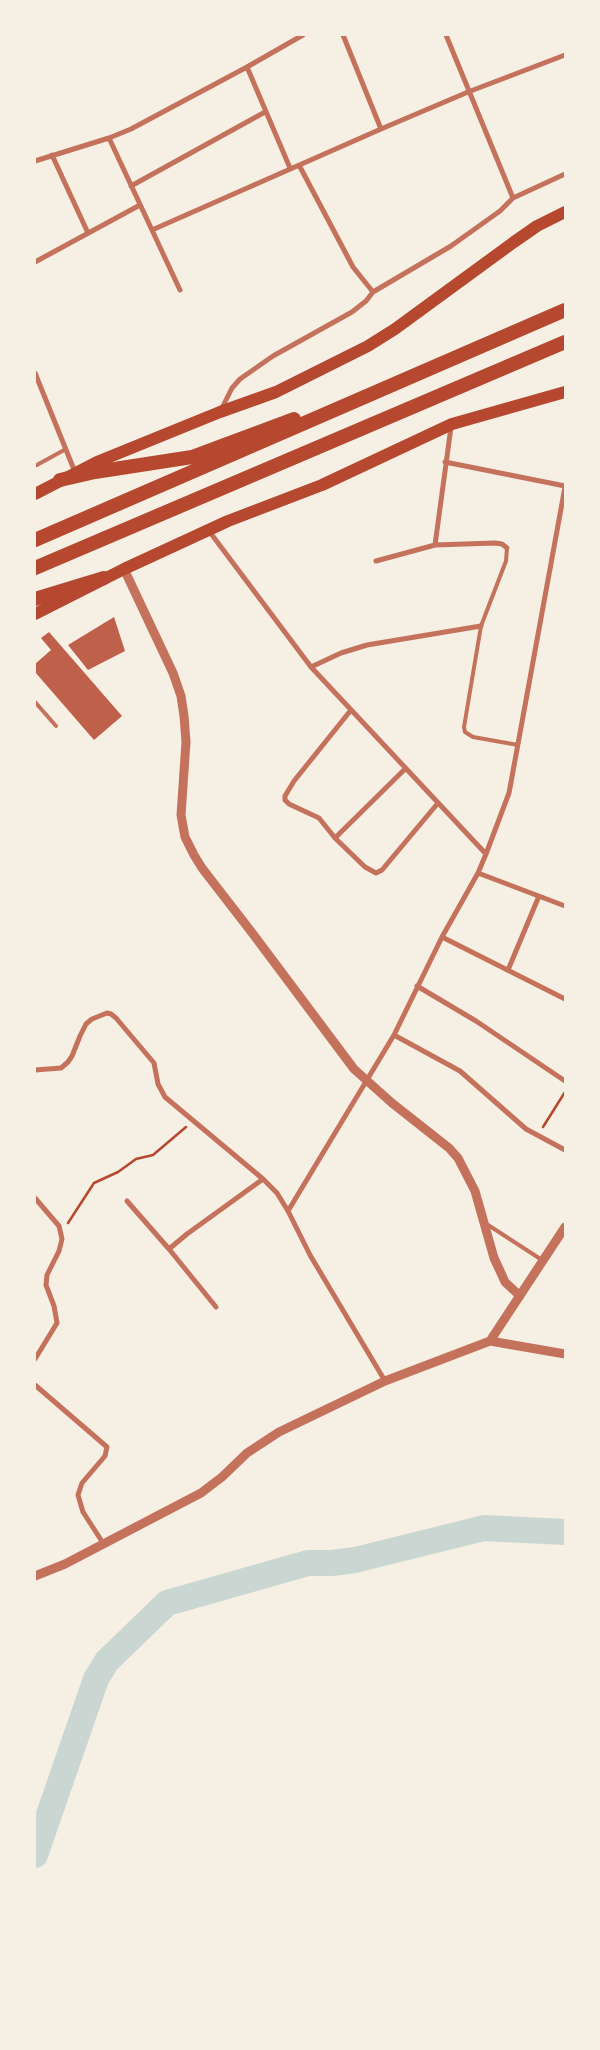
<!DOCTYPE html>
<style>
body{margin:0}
#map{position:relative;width:600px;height:2050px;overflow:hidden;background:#f6efe4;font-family:Ubuntu,sans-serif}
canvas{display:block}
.frame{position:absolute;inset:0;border:36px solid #f6efe4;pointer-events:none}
</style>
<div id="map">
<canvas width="600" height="2050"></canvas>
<div class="frame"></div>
</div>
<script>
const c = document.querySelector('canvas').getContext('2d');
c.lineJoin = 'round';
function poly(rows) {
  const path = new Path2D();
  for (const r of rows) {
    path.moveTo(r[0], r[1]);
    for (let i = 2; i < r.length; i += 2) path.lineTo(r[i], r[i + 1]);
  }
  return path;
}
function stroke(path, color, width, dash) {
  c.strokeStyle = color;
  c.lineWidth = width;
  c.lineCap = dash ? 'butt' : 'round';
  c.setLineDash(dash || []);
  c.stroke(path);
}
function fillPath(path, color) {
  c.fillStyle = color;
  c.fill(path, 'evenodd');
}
stroke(poly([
 [560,1532,565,1525]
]), '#c9d6d2', 4.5);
stroke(poly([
 [35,1855,96,1679,107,1661,167,1603,308,1563,332,1563,355,1560,484,1528,565,1532]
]), '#c9d6d2', 26);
fillPath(poly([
 [114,617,125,651,88,670,68,645],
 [49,632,122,716,94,740,35,672,35,664,51,650,41,638]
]), '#bf614a');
stroke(poly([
 [543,1127,565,1092],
 [68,1223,94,1183,118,1172,136,1159,153,1155,186,1127]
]), '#b5482f', 2.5);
stroke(poly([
 [35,466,66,449],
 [507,548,506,561,481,626,464,727,465,732,473,737,518,745],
 [35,702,56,726],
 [485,1223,542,1260]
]), '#c5725c', 4);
stroke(poly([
 [343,35,381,129],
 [446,35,513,198],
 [247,67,290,168],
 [109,138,180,290],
 [52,155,88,233],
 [35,161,109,138,131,129,247,67,303,35],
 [299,165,353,267,373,292,451,246,500,211,513,198,565,174],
 [131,186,265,112],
 [152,230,381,129,468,92,565,55],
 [35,262,140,205],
 [35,373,75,472],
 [222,408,232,388,240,379,273,356,352,312,366,301,373,292],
 [445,462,565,486],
 [209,531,311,667,486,854],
 [435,545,451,427],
 [376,561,435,545,495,543,502,544,507,548],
 [311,667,341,653,367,645,481,626],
 [351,710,294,781,285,796,285,800,289,804,319,818,335,838,365,867,376,873,382,870,438,803],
 [335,838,405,769],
 [478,873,565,906],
 [442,937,565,999],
 [508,970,539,896],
 [417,986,476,1021,565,1081],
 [394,1035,460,1071,526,1129,565,1150],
 [35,1070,61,1068,68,1062,72,1056,80,1036,86,1024,92,1019,107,1013,111,1014,116,1018,154,1063,158,1084,165,1097,263,1179,277,1193,288,1211,310,1255,385,1381],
 [35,1198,59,1226,62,1239,59,1251,47,1275,46,1285,54,1306,57,1323,35,1359],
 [127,1201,169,1249,216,1307],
 [288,1211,394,1035,442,937,478,873,486,854,509,793,565,487],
 [169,1249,187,1234,263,1179],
 [35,1385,107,1447,105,1456,82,1483,78,1495,83,1512,103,1543]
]), '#c5725c', 5);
stroke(poly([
 [124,569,173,673,181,696,184,716,186,742,181,815,185,837,194,855,202,868,253,934,354,1069,392,1103,449,1148,458,1158,475,1191,494,1258,501,1273,505,1282,520,1296],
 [490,1341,565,1227],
 [490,1341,565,1354],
 [35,1576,65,1564,201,1493,222,1477,247,1453,279,1432,385,1381,490,1341]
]), '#c5725c', 9);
stroke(poly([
 [35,494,97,462,220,412,276,392,368,346,395,329,514,242,537,226,565,212],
 [35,614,124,569,228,521,322,485,452,424,565,392]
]), '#b5482f', 12);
stroke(poly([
 [60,480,95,472,192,457,294,419],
 [35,540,565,310],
 [35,568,565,342],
 [35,599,104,578]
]), '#b5482f', 14);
</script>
